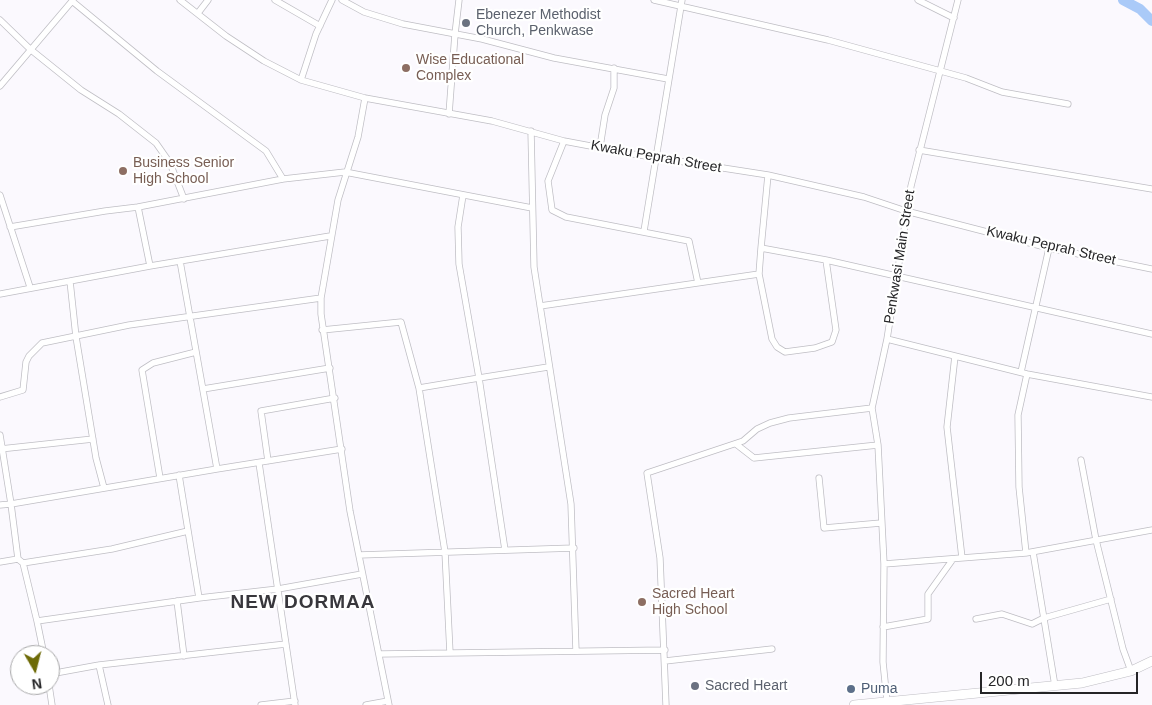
<!DOCTYPE html>
<style>
body{margin:0}
#map{position:relative;width:1152px;height:705px;overflow:hidden;background:#fbf9fe;font-family:Arial,sans-serif}
canvas{display:block}
.north{position:absolute;left:10px;top:645px;width:50px;height:50px;box-sizing:border-box;background:#fff;border:1px solid #a8a8a9;border-radius:50%;rotate:172deg;font-size:14px;font-weight:700;line-height:20px;text-align:center;color:#252527}
.north::after{content:'';display:block;margin:auto;width:18px;height:22px;background:#6e6b07;clip-path:polygon(50% 0,100% 100%,50% 72%,0 100%)}
.scale{position:absolute;left:980px;top:672px;width:158px;height:22px;box-sizing:border-box;border:2px solid #252527;border-top:0;padding-left:6px;font-size:15px;line-height:18px;white-space:nowrap;color:#252527;-webkit-text-stroke:4px #fff;paint-order:stroke}
</style>
<div id="map">
<canvas width="1152" height="705"></canvas>
<div class="north">N</div>
<div class="scale">200 m</div>
</div>
<script>
const c = document.querySelector('canvas').getContext('2d');
c.lineJoin = 'round';
function poly(rows) {
  const path = new Path2D();
  for (const r of rows) {
    path.moveTo(r[0], r[1]);
    for (let i = 2; i < r.length; i += 2) path.lineTo(r[i], r[i + 1]);
  }
  return path;
}
function stroke(path, color, width, dash) {
  c.strokeStyle = color;
  c.lineWidth = width;
  c.lineCap = dash ? 'butt' : 'round';
  c.setLineDash(dash || []);
  c.stroke(path);
}
function label(font, color, halo, rows, align = 'center') {
  c.font = font + ' Arial,sans-serif';
  c.lineWidth = 4.5;
  c.setLineDash([]);
  c.textBaseline = 'middle';
  c.strokeStyle = halo;
  c.fillStyle = color;
  for (const [text, x, y, turn = 0] of rows) {
    c.save();
    c.translate(x, y);
    c.rotate((+turn || 0) * Math.PI / 180);
    c.textAlign = isNaN(turn) ? turn : align;
    if (halo) c.strokeText(text, 0, 0);
    c.fillText(text, 0, 0);
    c.restore();
  }
}
stroke(poly([
 [1123,0,1140,9,1152,21]
]), '#aacaf8', 10);
const minor = poly([
 [180,0,226,36,264,61,301,80,365,98,492,121,564,141,633,154,768,175,864,197,906,211,1049,248,1152,269],
 [275,0,320,26],
 [342,0,364,12,403,24,482,39,554,58,668,79],
 [654,0,828,40,966,78,1002,92,1068,104],
 [918,0,954,18],
 [958,0,911,186,887,339,1027,374,1152,397],
 [72,1,157,71,266,151,283,179],
 [198,13,208,0],
 [0,20,30,49,81,90,119,114,156,143,170,163,184,199],
 [301,80,316,34,332,0],
 [0,86,73,0],
 [365,98,358,137,338,200,321,298,321,314,350,511,389,705],
 [449,114,455,34,459,0],
 [531,131,534,267,571,504,576,651],
 [564,141,548,181,552,210,566,217,689,241,698,283],
 [600,147,605,115,614,88,614,68],
 [919,150,1152,189],
 [768,175,761,248,826,260,1152,334],
 [0,195,30,287],
 [463,195,458,227,459,264,479,378,548,367],
 [10,227,105,211,138,207],
 [644,231,682,0],
 [330,236,150,266,138,207,283,179,345,172,532,208],
 [180,261,217,469,342,449],
 [759,274,772,339,777,347,785,352,815,348,832,342,836,330,826,260],
 [0,294,70,281],
 [540,306,759,274,761,248],
 [322,330,401,322,419,388],
 [955,356,947,427,962,558],
 [1021,372,1049,248],
 [203,389,330,368],
 [0,397,23,390,26,362,29,356,42,343,129,325,321,298],
 [0,435,11,504,0,505],
 [736,444,754,458,878,445],
 [0,449,93,439],
 [1081,460,1096,540,1123,649,1131,671],
 [268,461,261,411,335,398],
 [259,463,295,705],
 [179,475,199,598],
 [160,478,142,370,153,363,196,352],
 [819,478,824,528,881,523],
 [104,488,96,458,76,337,70,281,150,266],
 [1033,552,1055,686],
 [1026,553,1019,487,1018,415,1027,374],
 [359,555,574,548],
 [0,562,18,559],
 [23,563,112,549,188,531],
 [884,564,1026,553,1152,530],
 [177,601,184,656],
 [976,619,1002,614,1032,624,1044,618,1111,599],
 [37,621,23,563,18,559,11,504,217,469],
 [883,627,928,619,928,594,953,559],
 [450,653,445,552,419,388,479,378,505,550],
 [379,654,665,650],
 [44,655,37,621,199,598,278,589,362,574],
 [665,661,772,649],
 [50,674,99,665],
 [49,685,52,705],
 [887,701,883,662,884,564,878,445,872,408,887,339],
 [108,705,99,665,286,644],
 [261,705,295,701],
 [366,705,388,701],
 [666,705,660,558,647,473,743,441,757,429,770,423,789,418,872,408]
]);
const highway = poly([
 [854,705,1082,683,1131,671,1152,661]
]);
stroke(minor, '#bfbec4', 7);
stroke(highway, '#bfbec4', 10);
stroke(minor, '#fff', 5.5);
stroke(highway, '#fff', 9);
for (const [x, y, r, color] of [
 [466,23,5,"#6b7280"],
 [406,68,5,"#8d6e63"],
 [123,171,5,"#8d6e63"],
 [642,602,5,"#8d6e63"],
 [695,686,5,"#6b7280"],
 [851,689,5,"#5c6f8a"]
]) {
  const dot = new Path2D();
  dot.arc(x, y, r, 0, 2 * Math.PI);
  c.fillStyle = color;
  c.fill(dot);
  stroke(dot, '#fff', 2);
}
label('14px', '#5b616d', '#fff', [
 ["Ebenezer Methodist",476,15],
 ["Church, Penkwase",476,31],
 ["Sacred Heart",705,686]
], 'left');
label('14px', '#785e54', '#fff', [
 ["Wise Educational",416,60],
 ["Complex",416,76],
 ["Business Senior",133,163],
 ["High School",133,179],
 ["Sacred Heart",652,594],
 ["High School",652,610]
], 'left');
label('14px', '#252527', '#fff', [
 ["Kwaku Peprah Street",656,157,10],
 ["Kwaku Peprah Street",1051,246,13],
 ["Penkwasi Main Street",900,257,-81]
]);
label('14px', '#4e5e75', '#fff', [
 ["Puma",861,689]
], 'left');
c.letterSpacing = '1px';
label('bold 19px', '#38373c', '#fff', [
 ["NEW DORMAA",303,603]
]);
c.letterSpacing = '0px';
</script>
